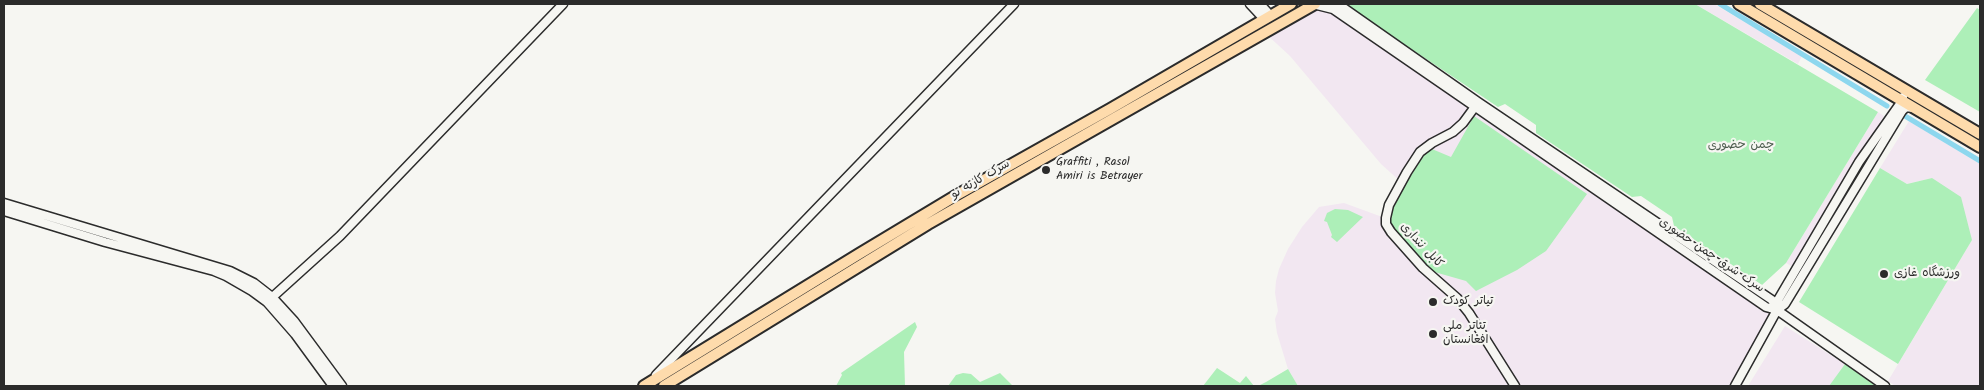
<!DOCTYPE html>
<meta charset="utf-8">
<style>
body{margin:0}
#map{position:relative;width:1984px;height:390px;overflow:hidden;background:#f6f6f2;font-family:Kalam,sans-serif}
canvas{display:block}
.frame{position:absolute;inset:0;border:5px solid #2b2b2b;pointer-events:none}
</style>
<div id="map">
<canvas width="1984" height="390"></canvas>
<div class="frame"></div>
</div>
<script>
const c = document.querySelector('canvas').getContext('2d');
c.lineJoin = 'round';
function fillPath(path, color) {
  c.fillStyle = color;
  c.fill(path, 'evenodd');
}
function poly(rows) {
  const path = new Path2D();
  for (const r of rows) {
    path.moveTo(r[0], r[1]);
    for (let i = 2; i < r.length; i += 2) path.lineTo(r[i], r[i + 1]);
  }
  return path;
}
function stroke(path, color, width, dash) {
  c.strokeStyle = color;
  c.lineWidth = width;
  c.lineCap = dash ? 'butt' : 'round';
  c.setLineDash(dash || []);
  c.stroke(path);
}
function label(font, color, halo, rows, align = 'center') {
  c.font = font + ' Kalam,"Playpen Sans Arabic",sans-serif';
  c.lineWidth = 4.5;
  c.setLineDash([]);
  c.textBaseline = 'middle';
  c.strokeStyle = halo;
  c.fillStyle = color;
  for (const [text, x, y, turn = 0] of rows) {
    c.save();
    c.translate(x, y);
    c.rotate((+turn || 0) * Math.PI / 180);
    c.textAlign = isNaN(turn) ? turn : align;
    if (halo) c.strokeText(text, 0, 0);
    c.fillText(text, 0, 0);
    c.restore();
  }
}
fillPath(poly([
 [1315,4,1338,4,1772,300,1777,310,1735,386,1298,386,1288,369,1277,333,1275,319,1278,311,1275,293,1276,281,1279,269,1288,249,1302,227,1319,207,1344,203,1385,218,1401,182,1381,164,1290,56,1265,33],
 [1695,4,1714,4,1802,56,1798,64],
 [1878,112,1884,116,1793,267,1786,263],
 [1909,121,1980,164,1980,386,1895,386,1888,381,1972,240,1932,178,1907,184,1880,168],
 [1785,326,1845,364,1829,386,1748,386]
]), '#f2e7f1');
fillPath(poly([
 [1344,4,1695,4,1878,112,1786,263,1762,285,1674,226,1672,217,1641,196,1632,197,1536,133,1536,125,1505,104,1498,107],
 [1977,8,1980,10,1980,112,1925,80],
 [1474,116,1587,194,1546,251,1517,270,1476,291,1466,281,1431,271,1393,229,1389,220,1393,205,1423,156,1432,149,1451,157],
 [1880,168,1907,184,1932,178,1961,197,1972,240,1898,364,1799,302],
 [1335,209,1348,210,1363,217,1337,242,1331,237,1332,235,1327,222,1324,221,1327,213],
 [915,322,917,327,904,352,905,386,836,386,842,375,841,373],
 [1845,364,1876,386,1829,386],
 [1217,368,1240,383,1246,376,1254,386,1203,386],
 [1288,369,1298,386,1258,386,1266,382],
 [963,373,971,374,980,382,1000,373,1013,386,948,386,956,375]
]), '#adefb8');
stroke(poly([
 [1720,4,1887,106],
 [1905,116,1980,161]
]), '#8dd7ee', 5);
const secondary = poly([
 [1250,4,1264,19],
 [1260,4,1270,15],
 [1313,4,1333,9,1766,307,1777,310,1885,386],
 [1338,4,1478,102,1772,300,1777,310],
 [1477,104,1463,123,1453,132,1432,143,1420,152,1407,172,1389,205,1386,218,1386,224,1391,232,1423,268,1457,298,1469,313,1515,386],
 [4,203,230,271,254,283,272,297,294,321,342,386],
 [4,211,105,242,214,271,226,276,252,291,267,302,295,334,333,386],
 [267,302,340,236,563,4],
 [1777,310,1785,304,1902,111,1906,107,1913,108],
 [656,375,1014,4],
 [1735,386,1777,310,1778,300,1859,162,1902,101,1903,97]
]);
const highway = poly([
 [1739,4,1980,147],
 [1760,4,1980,134],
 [644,386,859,254,957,195,1110,109,1291,4],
 [664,386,928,224,1315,4]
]);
stroke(secondary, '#2b2b2b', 11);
stroke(highway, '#2b2b2b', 14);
stroke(secondary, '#f6f6f2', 8);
stroke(highway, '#fedbac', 10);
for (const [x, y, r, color] of [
 [1046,170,5,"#2b2b2b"],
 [1884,274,5,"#2b2b2b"],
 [1433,302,5,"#2b2b2b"],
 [1433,334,5,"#2b2b2b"]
]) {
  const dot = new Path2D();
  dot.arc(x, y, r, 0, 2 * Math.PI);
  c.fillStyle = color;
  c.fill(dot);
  stroke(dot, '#f6f6f2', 2);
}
label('12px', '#4c5c4e', '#f6f6f2', [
 ["چمن حضوری",1741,146]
]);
label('12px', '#2b2b2b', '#f6f6f2', [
 ["Graffiti , Rasol",1056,163],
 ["Amiri is Betrayer",1056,177],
 ["ورزشگاه غازی",1894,274],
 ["تیاتر کودک",1443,302],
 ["تئاتر ملی",1443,327],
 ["افغانستان",1443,341]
], 'left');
label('12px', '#2b2b2b', '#f6f6f2', [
 ["سرک کارته نو",981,180,-30],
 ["کابل ننداری",1421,246,47],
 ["سرک شرق چمن حضوری",1711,256,34]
]);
</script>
